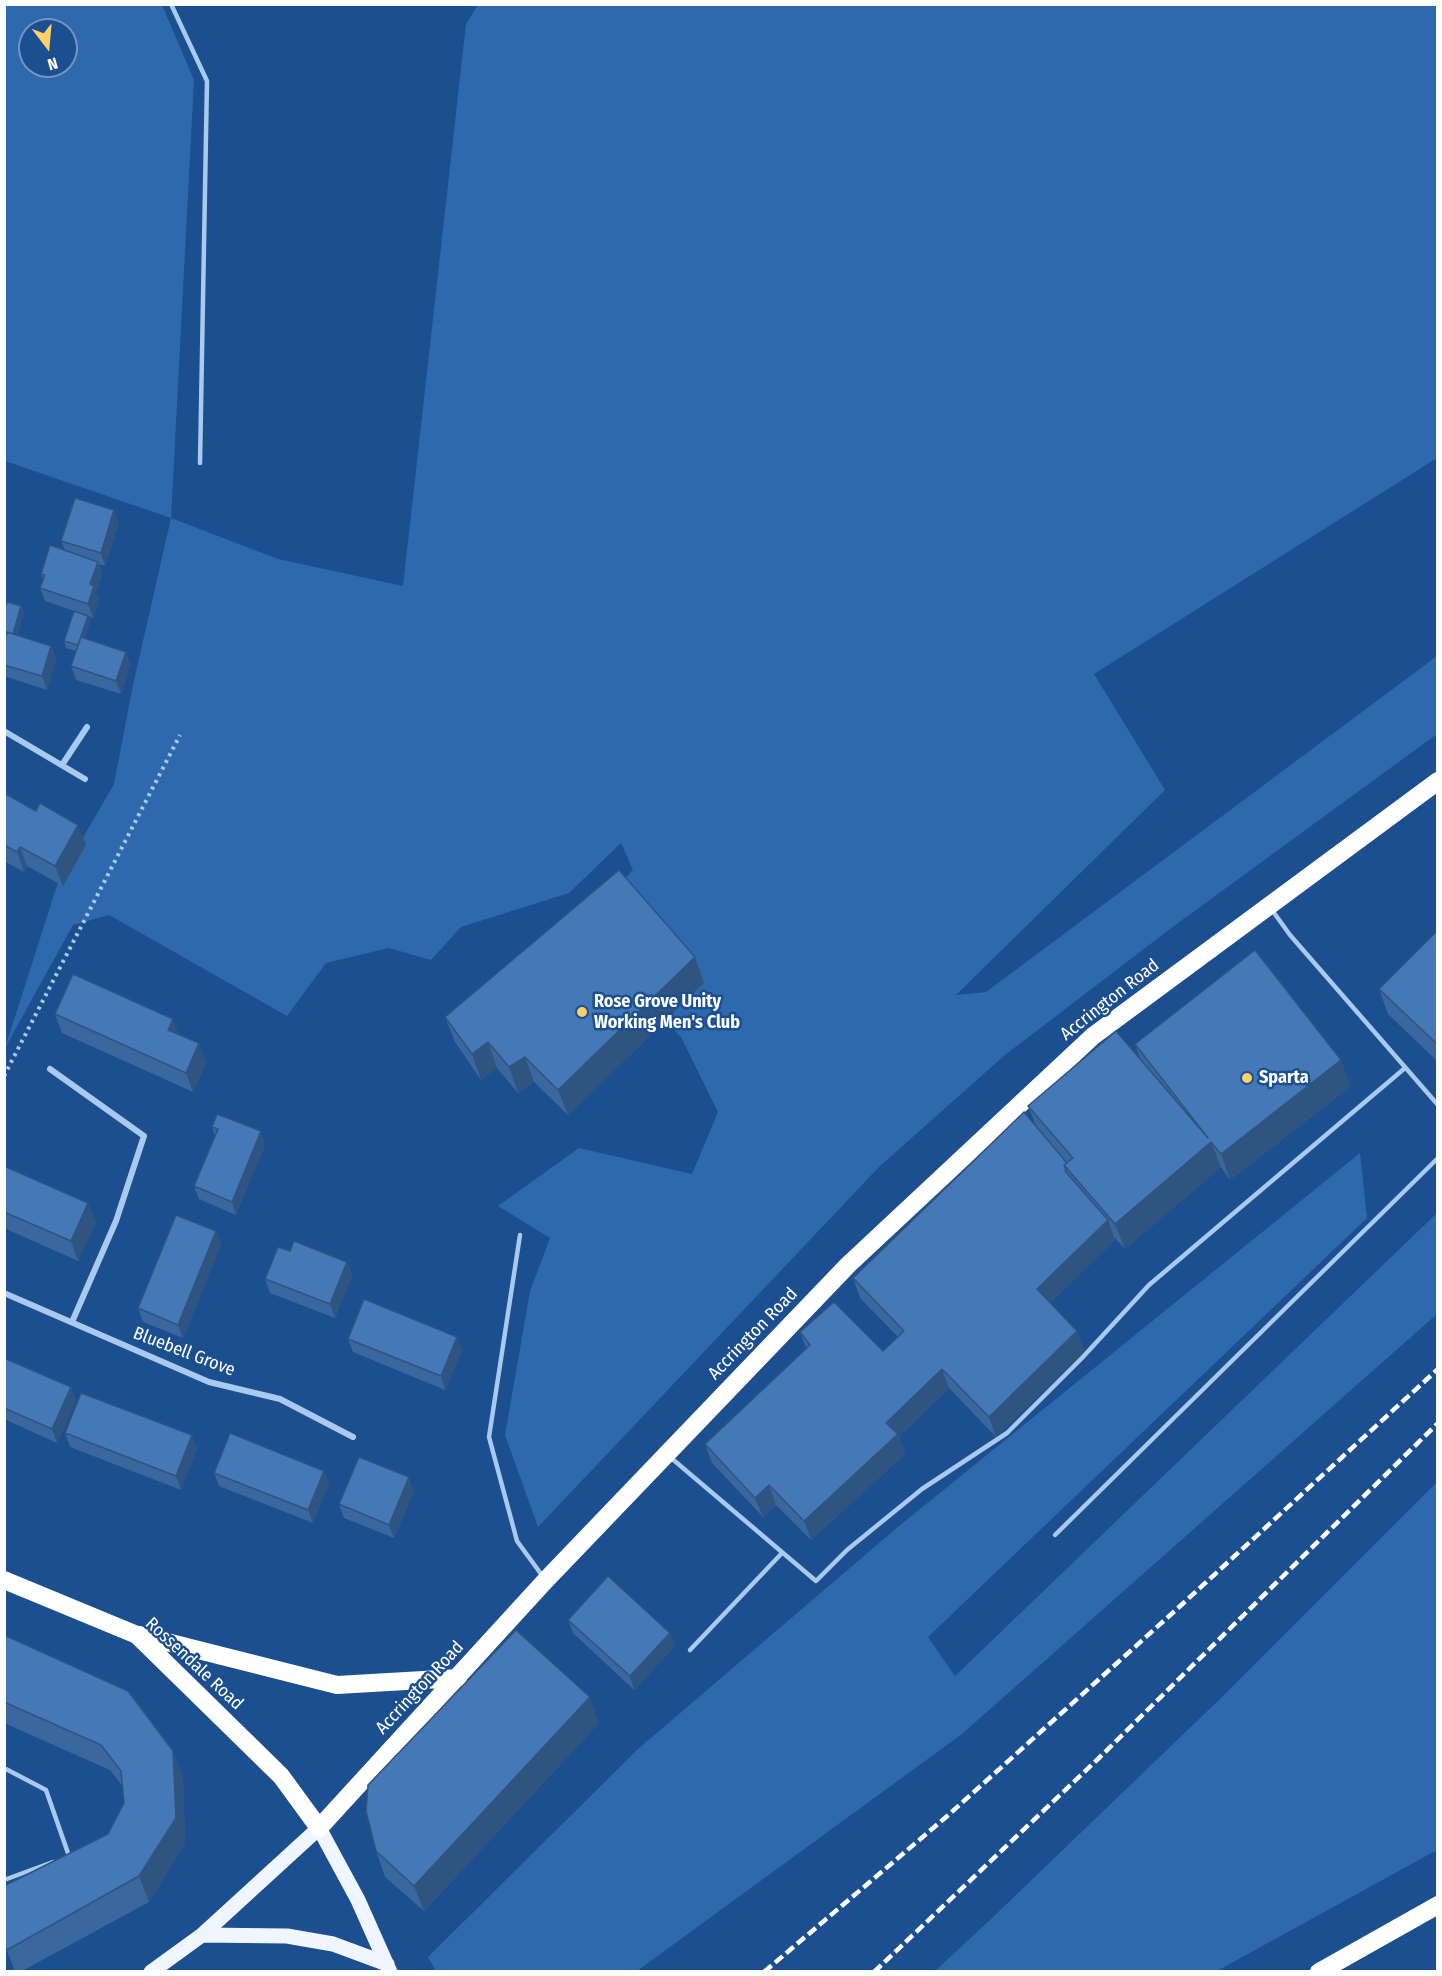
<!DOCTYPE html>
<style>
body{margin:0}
#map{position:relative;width:1442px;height:1976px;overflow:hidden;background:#1b4f8f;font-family:"Fira Sans Condensed",sans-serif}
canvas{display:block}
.frame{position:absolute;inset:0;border:6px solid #fff;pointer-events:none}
.north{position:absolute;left:18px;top:18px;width:60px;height:60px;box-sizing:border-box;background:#1b4f8f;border:2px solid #7695bc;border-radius:50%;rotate:164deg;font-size:16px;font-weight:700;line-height:24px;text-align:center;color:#fff}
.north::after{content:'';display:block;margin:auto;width:21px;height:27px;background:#ffd166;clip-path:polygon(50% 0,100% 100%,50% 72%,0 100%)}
</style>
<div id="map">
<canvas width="1442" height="1976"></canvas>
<div class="frame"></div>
<div class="north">N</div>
</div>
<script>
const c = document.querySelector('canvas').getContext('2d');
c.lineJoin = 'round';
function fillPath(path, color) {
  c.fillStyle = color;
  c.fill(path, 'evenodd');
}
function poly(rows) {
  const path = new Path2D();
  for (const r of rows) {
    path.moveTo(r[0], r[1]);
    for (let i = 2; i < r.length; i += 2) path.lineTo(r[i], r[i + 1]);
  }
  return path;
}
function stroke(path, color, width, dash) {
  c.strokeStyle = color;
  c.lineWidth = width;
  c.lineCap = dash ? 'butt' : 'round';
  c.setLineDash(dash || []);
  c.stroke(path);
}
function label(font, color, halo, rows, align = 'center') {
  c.font = font + ' "Fira Sans Condensed",sans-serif';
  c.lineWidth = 5;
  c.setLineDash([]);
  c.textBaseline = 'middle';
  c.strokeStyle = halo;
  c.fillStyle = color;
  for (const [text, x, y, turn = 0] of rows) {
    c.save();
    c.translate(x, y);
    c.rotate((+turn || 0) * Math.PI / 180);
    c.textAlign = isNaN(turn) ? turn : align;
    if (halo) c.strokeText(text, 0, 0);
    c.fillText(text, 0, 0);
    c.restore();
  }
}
fillPath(poly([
 [5,5,162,5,194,80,171,518,278,559,403,586,466,24,478,5,1437,5,1437,458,1094,674,1165,790,956,995,986,992,1437,656,1437,734,1174,926,1005,1055,879,1167,538,1527,505,1435,530,1291,550,1238,498,1206,579,1148,692,1174,718,1112,681,1037,653,1009,612,892,633,870,621,843,569,893,461,927,431,960,389,948,326,963,287,1016,109,915,73,925,5,1048,59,879,114,784,133,685,171,518,5,461],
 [30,30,66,30,66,66,30,66],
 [1360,1153,1367,1218,928,1637,955,1676,1437,1213,1437,1314,962,1734,637,1971,436,1971,428,1957,638,1749,899,1526],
 [1437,1482,1437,1850,1217,1971,935,1971,992,1918,1223,1696]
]), '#2e69ad');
stroke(poly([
 [4,1076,180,735]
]), '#a9c9ee', 4, [3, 4.5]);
stroke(poly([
 [171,4,207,81,200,463],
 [1272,910,1290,935,1438,1105],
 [520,1235,489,1437,517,1541,544,1578],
 [670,1457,816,1581,847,1550,922,1489,1007,1433,1082,1358,1149,1285,1405,1068],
 [1055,1535,1438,1158],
 [690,1650,782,1553],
 [4,1768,46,1790,69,1856,66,1857],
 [4,1880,53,1862]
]), '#a9c9ee', 4.5);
stroke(poly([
 [4,731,85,779],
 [62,765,87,727],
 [50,1069,144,1136,116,1221,72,1322],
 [4,1293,209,1382,280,1399,353,1437]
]), '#a9c9ee', 6);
stroke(poly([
 [202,1935,287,1936,333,1944,387,1964],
 [151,1972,202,1935,319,1828,358,1900,390,1972]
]), '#f0f6ff', 15);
stroke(poly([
 [4,1580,137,1635,281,1776,319,1828,545,1581,848,1265,1093,1036,1438,781],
 [139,1635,337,1685,458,1678],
 [1319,1972,1438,1905]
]), '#fff', 18);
stroke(poly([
 [764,1972,945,1818,1177,1609,1438,1369],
 [874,1972,1100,1757,1438,1423]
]), '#fff', 4.5, [10, 4.5]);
fillPath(poly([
 [119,523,105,566,99,564,102,575,96,592,99,599,93,618,88,616,90,622,85,638,126,652,130,665,121,694,76,680,71,666,76,651,66,648,64,641,74,611,45,601,40,588,43,580,41,574,65,550,61,541],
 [4,611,24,612,17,635,51,646,56,659,47,690,4,676],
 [4,786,8,795,86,845,63,886,27,866,24,872,4,861],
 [1437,931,1437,1061,1388,1014,1379,989],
 [704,983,568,1115,534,1082,518,1093,497,1068,481,1080,455,1042,445,1017],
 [55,1014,178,1034,199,1043,206,1063,193,1092,62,1033],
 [1135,1044,1351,1086,1230,1180,1221,1167,1125,1249,1114,1237,1115,1240,1050,1303,1085,1351,996,1437,949,1388,899,1437,905,1454,811,1540,776,1505,763,1517,712,1463,705,1444,806,1348,800,1332,883,1351,898,1337,860,1298,853,1278,1036,1126,1028,1106,1140,1060],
 [212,1127,265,1145,236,1215,199,1199,194,1186,215,1136],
 [4,1166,96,1222,78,1261,4,1228],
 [216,1231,221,1244,183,1338,143,1322,138,1308],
 [290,1251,347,1262,352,1275,335,1318,270,1293,265,1279],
 [348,1339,462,1350,445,1390,353,1352],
 [4,1358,71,1387,76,1401,57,1443,4,1419],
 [65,1433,197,1449,181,1490,70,1447],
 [324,1471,329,1484,313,1523,219,1486,214,1473],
 [414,1491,394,1538,344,1518,339,1504],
 [568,1620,670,1633,675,1646,634,1690,573,1633],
 [4,1635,173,1751,183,1777,185,1843,149,1902,22,1971,15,1971,4,1944,108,1834,124,1803,123,1787,110,1770,4,1723],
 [599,1723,424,1911,385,1877,376,1851]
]), '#3a679d');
fillPath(poly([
 [114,510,119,523,105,566,101,553],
 [98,562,102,575,96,592,99,599,93,618,88,604,90,584],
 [21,606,24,612,15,642,12,635],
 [88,616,90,622,81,652,79,645],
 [51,646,56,659,47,690,42,676],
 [126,652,130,665,121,694,116,681],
 [78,825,86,845,63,886,55,866],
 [20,847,27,866,24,872,17,852],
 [695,957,704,983,568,1115,558,1090],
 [173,1019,180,1038,168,1030],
 [488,1042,497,1068,481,1080,472,1054],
 [199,1043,206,1063,193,1092,186,1073],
 [525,1057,534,1082,518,1093,509,1067],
 [1341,1060,1351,1086,1230,1180,1221,1154],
 [261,1131,265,1145,236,1215,232,1202],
 [1211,1142,1221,1167,1125,1249,1115,1224],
 [88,1203,96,1222,78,1261,71,1241],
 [1108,1220,1115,1240,1044,1309,1037,1289],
 [216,1231,221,1244,183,1338,178,1325],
 [347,1262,352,1275,335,1318,330,1304],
 [1077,1331,1085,1351,996,1437,989,1417],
 [457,1337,462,1350,445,1390,441,1376],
 [942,1369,949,1388,899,1437,905,1454,811,1540,804,1521,886,1423],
 [71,1387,76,1401,57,1443,52,1429],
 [192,1435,197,1449,181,1490,176,1476],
 [324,1471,329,1484,313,1523,308,1510],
 [409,1477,414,1491,394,1538,389,1525],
 [769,1485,776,1505,763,1517,755,1498],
 [670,1633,675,1646,634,1690,630,1676],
 [590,1697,599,1723,424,1911,414,1886],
 [173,1751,183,1777,185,1843,149,1902,139,1876]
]), '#305480');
const building = poly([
 [75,498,114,510,101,553,61,541,75,498],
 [50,545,98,562,90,584,94,586,88,604,40,588,45,575,41,574,50,545],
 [7,602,21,606,13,634,7,632,7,634,4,633,4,611,7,602],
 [74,611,88,616,78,645,64,641,74,611],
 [7,632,51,646,42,676,4,665,4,641,7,632],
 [81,637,126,652,116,681,71,666,81,637],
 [4,793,36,811,40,803,78,825,55,866,20,847,17,852,4,845,4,793],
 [619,870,695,957,558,1090,525,1057,509,1067,488,1042,472,1054,445,1017,619,870],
 [1437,931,1437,1044,1379,989,1437,931],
 [1255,950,1341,1060,1221,1154,1211,1142,1115,1224,1064,1165,1073,1158,1028,1106,1116,1031,1208,1138,1135,1044,1255,950],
 [73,974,173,1019,168,1030,199,1043,186,1073,55,1014,73,974],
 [1024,1112,1067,1163,1064,1165,1066,1170,1065,1171,1108,1220,1037,1289,1077,1331,989,1417,942,1369,886,1423,898,1434,804,1521,769,1485,755,1498,705,1444,810,1345,800,1332,834,1302,883,1351,904,1331,853,1278,1024,1112],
 [217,1114,261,1131,232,1202,194,1186,218,1129,212,1127,217,1114],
 [4,1166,88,1203,71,1241,4,1212,4,1166],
 [176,1215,216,1231,178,1325,138,1308,176,1215],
 [294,1241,347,1262,330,1304,265,1279,278,1247,290,1251,294,1241],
 [364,1299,457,1337,441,1376,348,1339,364,1299],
 [4,1358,71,1387,52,1429,4,1408,4,1358],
 [81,1393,192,1435,176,1476,65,1433,81,1393],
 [230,1433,324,1471,308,1510,214,1473,230,1433],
 [359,1457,409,1477,389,1525,339,1504,359,1457],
 [608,1576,670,1633,630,1676,568,1620,608,1576],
 [516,1630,590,1697,414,1886,376,1851,366,1811,368,1785,516,1630],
 [4,1635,128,1691,173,1751,176,1818,139,1876,7,1950,4,1944,4,1886,108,1834,124,1803,121,1771,101,1745,4,1702,4,1635]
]);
fillPath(building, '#4478b7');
stroke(building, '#305480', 1.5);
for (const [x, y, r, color] of [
 [582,1012,6,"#ffd166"],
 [1247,1078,6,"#ffd166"]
]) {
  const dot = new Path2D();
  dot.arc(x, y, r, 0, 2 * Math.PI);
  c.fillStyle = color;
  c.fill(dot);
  stroke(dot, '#1b4f8f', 2);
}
label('18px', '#fff', '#1b4f8f', [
 ["Accrington Road",1110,1000,-38],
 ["Accrington Road",753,1334,-46],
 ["Bluebell Grove",184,1352,21],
 ["Rossendale Road",194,1664,43],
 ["Accrington Road",420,1688,-47]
]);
label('bold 18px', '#fff', '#1b4f8f', [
 ["Rose Grove Unity",594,1002],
 ["Working Men's Club",594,1023],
 ["Sparta",1259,1078]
], 'left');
</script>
